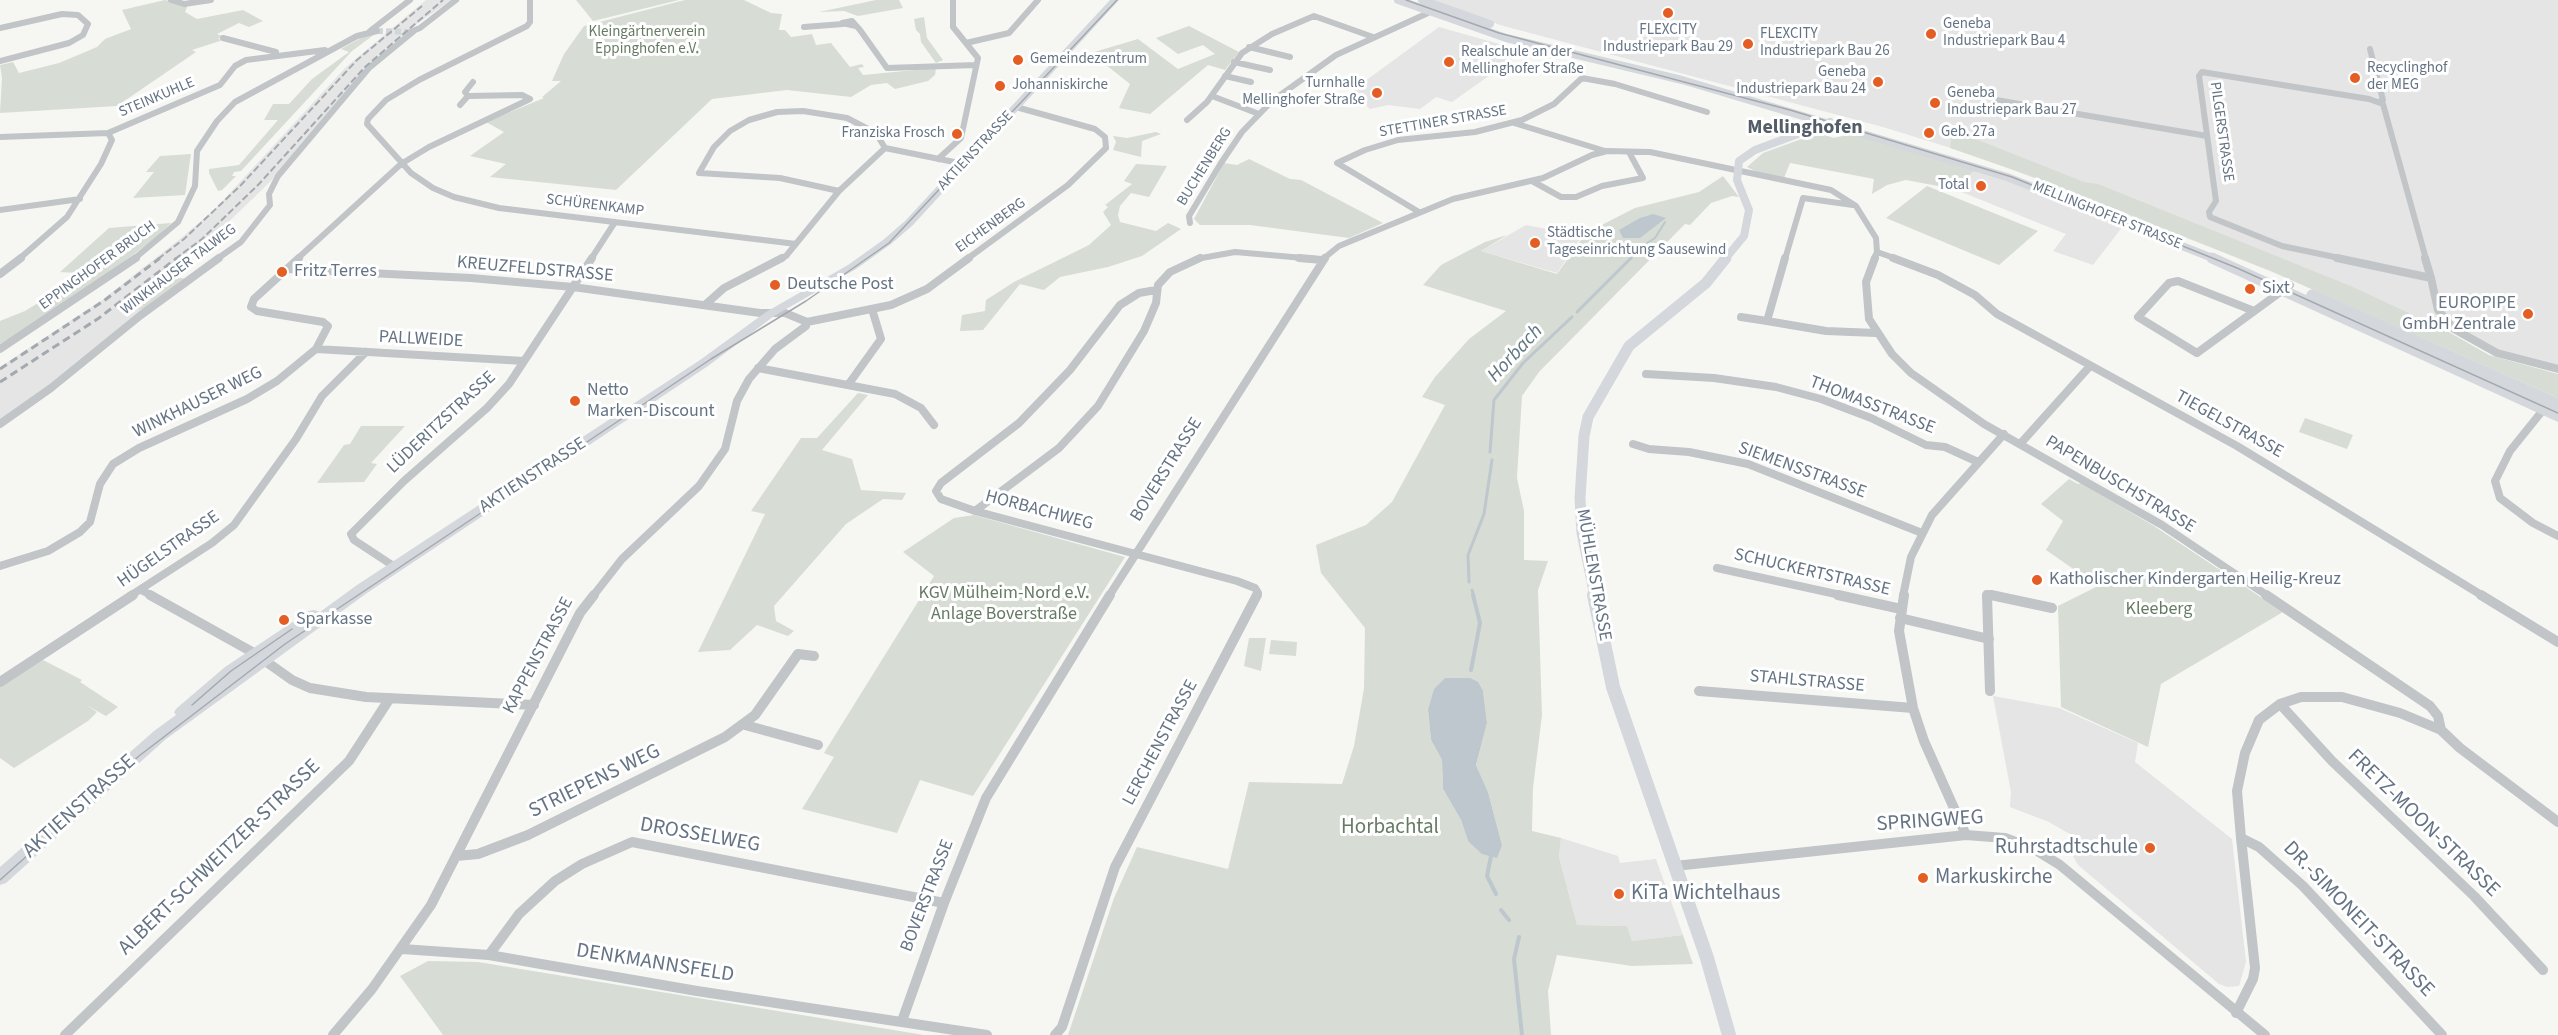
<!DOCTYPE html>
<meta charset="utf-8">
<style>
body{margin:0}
canvas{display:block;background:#f6f6f3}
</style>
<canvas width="2558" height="1035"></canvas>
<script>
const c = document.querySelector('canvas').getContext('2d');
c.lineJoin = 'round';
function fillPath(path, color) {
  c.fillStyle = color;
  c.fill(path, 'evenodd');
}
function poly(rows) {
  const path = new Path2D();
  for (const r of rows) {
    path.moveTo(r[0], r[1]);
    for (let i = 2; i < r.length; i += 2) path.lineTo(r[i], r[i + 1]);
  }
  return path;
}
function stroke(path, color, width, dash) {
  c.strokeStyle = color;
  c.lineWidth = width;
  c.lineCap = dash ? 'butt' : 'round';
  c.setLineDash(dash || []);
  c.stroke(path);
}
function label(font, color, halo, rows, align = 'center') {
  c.font = font + ' "Source Sans 3",sans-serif';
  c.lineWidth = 6;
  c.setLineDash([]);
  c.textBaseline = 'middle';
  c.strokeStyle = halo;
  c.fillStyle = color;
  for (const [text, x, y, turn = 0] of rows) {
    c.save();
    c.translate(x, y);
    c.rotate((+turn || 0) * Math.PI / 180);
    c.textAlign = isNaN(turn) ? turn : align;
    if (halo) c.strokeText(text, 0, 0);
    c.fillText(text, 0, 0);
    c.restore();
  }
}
fillPath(poly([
 [426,0,451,0,407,31,403,38,371,65,270,182,218,232,127,306,143,310,51,385,0,421,0,367,102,300,180,239,216,208,346,67],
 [1434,0,2558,0,2558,366,2508,353,2448,331,2434,343,2273,272,1983,158,1883,127,1500,25],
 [1439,27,1524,51,1452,102,1436,97,1420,109,1388,105,1370,109,1360,99,1346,95],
 [1975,170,2012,182,2123,226,2093,265,2053,251,2066,234,1954,189],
 [1526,225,1582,236,1557,273,1481,251],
 [1993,696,2059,708,2138,743,2135,762,2232,839,2246,962,2239,986,2227,987,2219,984,2078,865,2073,856,2087,844,2049,822,2010,807,2011,792],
 [1561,838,1618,856,1620,863,1656,859,1683,935,1632,941,1627,926,1577,925,1559,857]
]), '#e4e5e4');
fillPath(poly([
 [165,0,188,5,185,12,197,19,243,10,263,21,249,27,239,23,217,34,222,36,218,39,223,40,192,50,196,52,117,106,0,113,2,78,0,65,13,62,19,73,59,63,97,47,105,39,131,29,122,10],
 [576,0,679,0,593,21],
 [685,0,744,0,771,13,782,14,779,30,785,30,791,37,812,34,816,45,831,43,850,67,862,64,864,67,858,68,863,75,936,68,935,75,928,81,895,89,887,83,871,85,851,97,787,90,712,99,616,190,490,177,506,164,470,156,504,132,486,122,544,98,542,97,561,81,552,81,564,54,584,26],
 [876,0,899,0,903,8,858,16,844,11,819,12],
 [924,17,927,38,943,60,936,63,921,42,920,34,916,30,914,19],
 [1189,26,1239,52,1225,70,1208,65,1150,114,1119,108,1130,84,1091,53,1138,39,1178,69,1215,54,1203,45,1178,54,1156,38],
 [368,34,375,34,352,51,241,171,234,172,232,176,236,176,222,190,218,191,209,173,209,169,239,165,278,120,264,120,273,104,289,104,312,79,349,52,341,49],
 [1156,132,1161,134,1142,141,1141,157,1113,150,1116,142,1113,136,1127,138],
 [1818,133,1834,138,1851,134,1975,170,1954,189,1906,180,1887,185,1872,194,1874,179,1790,163,1784,178,1759,173,1747,167,1763,153],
 [1952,134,1978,140,2084,182,2098,184,2353,287,2447,331,2489,355,2558,374,2558,398,2273,272,2048,182,1950,148],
 [191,154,185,195,133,198,154,172,146,172,160,156],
 [1249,159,1290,179,1301,180,1383,223,1349,238,1250,225,1200,225,1194,219,1224,163,1237,165],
 [1136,164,1167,166,1149,197,1131,193,1120,206,1118,215,1120,222,1156,231,1168,223,1181,229,1142,256,1108,267,1060,277,1044,290,1020,284,983,330,960,331,962,315,985,311,986,300,1014,282,1089,245,1111,225,1103,212,1108,207,1105,205,1132,184,1124,181],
 [1723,176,1739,197,1732,196,1711,203,1690,225,1685,224,1539,372,1522,396,1517,478,1524,511,1524,560,1548,561,1538,590,1542,715,1533,788,1532,831,1561,838,1559,857,1577,925,1627,926,1632,941,1683,935,1693,964,1632,966,1557,955,1548,991,1551,1035,1068,1035,1114,898,1137,847,1228,869,1249,782,1342,784,1354,746,1364,688,1365,628,1321,573,1316,545,1366,525,1392,502,1445,405,1422,397,1435,377,1469,339,1506,311,1423,285,1441,265,1485,242,1507,235,1481,251,1557,274,1586,233,1635,208,1699,192],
 [1483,691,1487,723,1476,765,1488,792,1502,845,1468,841,1461,820,1443,789,1442,760,1431,740,1428,710],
 [1927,186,2038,231,1999,265,1886,218],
 [171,223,157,237,67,304,0,344,0,321,25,311,56,292,77,273,60,272,109,228],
 [166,276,188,279,143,310,126,307],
 [858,393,868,395,822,450,852,459,861,490,906,493,902,500,883,499,846,524,774,606,776,621,794,631,788,636,757,625,730,650,698,652,765,514,751,511,801,438,817,438],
 [2305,418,2353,435,2347,449,2299,432],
 [361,426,405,426,371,463,377,464,364,482,317,483,344,445,350,444],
 [2069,479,2078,484,2081,483,2154,526,2283,612,2161,684,2148,747,2061,707,2058,606,2098,586,2046,550,2063,521,2041,504],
 [974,515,1125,557,973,796,920,780,897,833,802,809,834,757,824,753,934,576,903,552,954,518],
 [1249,638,1266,638,1261,671,1244,666],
 [1271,640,1297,642,1296,656,1269,654],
 [43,660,82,680,80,682,118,707,106,716,86,705,97,712,88,721,14,768,0,758,0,686],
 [428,961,478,962,924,1035,443,1035,400,976]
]), '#d7ddd4');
fillPath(poly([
 [1653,214,1666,218,1640,238,1623,238,1619,230,1640,218],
 [1445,678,1470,678,1478,682,1483,691,1487,723,1476,765,1488,792,1502,845,1497,858,1482,854,1468,841,1461,820,1443,789,1442,760,1431,740,1428,710,1434,689]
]), '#bec7cd');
stroke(poly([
 [1630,259,1636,250,1655,238,1665,222]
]), '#bec7cd', 2);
stroke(poly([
 [1577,312,1631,258],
 [1490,452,1494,400,1523,363,1572,317],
 [1469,582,1468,555,1484,514,1492,460],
 [1472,590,1474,596]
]), '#bec7cd', 3);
stroke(poly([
 [1471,670,1480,623,1473,595],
 [1491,856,1487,876,1496,894],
 [1501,910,1509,920],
 [1519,937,1514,959,1522,1035]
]), '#bec7cd', 4);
stroke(poly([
 [377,31,407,32]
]), '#d2d6d7', 6, [6, 3]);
stroke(poly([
 [171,0,184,4,211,0],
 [530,0,530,22,527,26,419,80,386,100,368,119,367,124,411,173,433,188,454,197,499,208,796,244],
 [856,26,842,23,852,21,860,30,887,68,976,65],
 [804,27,843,24],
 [0,28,62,14,78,15,88,24,83,35,69,43,0,61],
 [370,31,410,0],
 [410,32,420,28,456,0],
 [223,38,276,52],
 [966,43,1009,33,1038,0],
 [1249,47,1290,57],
 [2370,49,2383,100,2379,102],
 [1234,62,1270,70],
 [1225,76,1251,82],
 [468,96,522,95,530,99],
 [1212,96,1259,114],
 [1996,100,2207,136],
 [460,105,468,96,465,92,473,82],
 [1187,120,1207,102,1242,53,1272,34,1314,16,1373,37],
 [1514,123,1605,151],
 [0,137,108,133,220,85,235,66,246,60,325,50],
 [938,159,961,138,978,58,953,27,953,0],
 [1532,181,1561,197,1576,197,1602,186,1643,178,1630,154],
 [839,191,780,178,699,173,714,147,730,131,749,120,777,112,803,111,847,118,876,133,885,148],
 [0,210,80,199],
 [1419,212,1337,163,1365,150,1398,140,1475,132,1522,120,1554,104,1582,78,1615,84,1707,112],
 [1190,223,1189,216,1221,163,1242,132,1272,101,1336,55,1428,13],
 [1877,252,1897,259],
 [19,259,67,217,101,164,112,140,108,133],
 [134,259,178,222,195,186,197,151,217,121,235,102,357,36,377,31],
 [217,259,241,242,270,205,269,194,278,176,369,68,414,31],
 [297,259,401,164,429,147,530,99],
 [591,259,615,222],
 [779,259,786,256,839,191,885,148,964,164],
 [967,259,1068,185,1106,148,1105,137,1095,129,1016,107],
 [1196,259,1235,252,1315,259],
 [1323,259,1339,246,1453,199,1543,178,1592,155,1607,151,1650,152,1831,190,1856,206,1876,238,1877,252,1874,259],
 [1785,259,1803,198,1853,205],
 [2344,259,2282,246,2210,217,2209,212,2216,201,2199,76,2202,72,2369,99,2383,104,2426,259]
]), '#c1c5c8', 6);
stroke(poly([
 [1299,258,1322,260],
 [1785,258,1767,321,1826,331,1876,333],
 [1875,258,1866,282,1869,319,1892,354,1911,373,1984,424,2162,525,2268,596],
 [1893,258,1938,275,1975,295,1997,314,2237,446,2483,596],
 [2337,258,2431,278],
 [2425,258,2431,278],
 [286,269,471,278,573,287,760,313,785,313,807,322],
 [0,274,21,258],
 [2431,278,2438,310,2454,329,2497,353,2558,369],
 [1156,290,1139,293,1120,305,1070,370,1019,423,941,483,936,491,941,499,975,511,1237,581,1255,588,1258,593,1256,596],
 [706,304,724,288,782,258],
 [2254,311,2178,281,2169,283,2138,317,2197,353,2290,285],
 [1741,317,1767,321],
 [807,322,891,305,927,289,969,258],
 [0,349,136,258],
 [316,349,524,361],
 [758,368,895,394,921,408,934,425],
 [1646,374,1714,378,1776,387,1821,399,1871,418,1926,445,1945,447,1978,462],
 [848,385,881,339,872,309],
 [2543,410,2510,451,2495,481,2500,498,2533,523,2558,536],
 [0,424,51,388,141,315,219,258],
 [2021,443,2090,366],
 [1633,444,1649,449,1689,452,1748,464,1922,533],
 [975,511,1059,448,1098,406,1144,331,1156,303,1158,285,1170,272,1200,258],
 [0,566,48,551,80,532,90,522,100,484,113,464,139,448,247,399,277,381,316,349,328,326,323,322,257,311,251,307,254,299,299,258],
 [395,567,354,540,351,534,404,481,487,408,509,384,592,258],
 [1717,568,1845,596],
 [141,590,153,596],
 [130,596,212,543,234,525,296,439,322,396,366,352],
 [593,596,622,559,699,486,725,449,737,401,749,379,775,349,806,326,807,322],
 [1109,596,1325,258],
 [1903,596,1911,557,1932,515,2004,434],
 [1987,596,1987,594,1998,596]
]), '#c1c5c8', 8);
stroke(poly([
 [150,595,254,653,292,680,310,688,366,697,534,705],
 [1838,595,1901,609],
 [1904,595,1899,631,1913,708,1924,741,1966,835],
 [1987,595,1990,691],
 [1991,595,2052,608],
 [2266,595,2430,706,2438,716,2441,730,2460,748,2558,822],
 [2481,595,2558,642],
 [1900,618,1989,639],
 [0,682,133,595],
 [1699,691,1913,708],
 [2280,704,2332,761,2474,896,2543,970],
 [745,725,818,745],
 [2441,730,2400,713,2342,697,2301,697,2280,704,2259,720,2245,753,2237,791,2241,838,2259,847,2303,886,2442,1035],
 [456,856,478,854,528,835,725,737,755,715,798,654,814,656],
 [1675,866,1966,835,2005,838,2034,849,2060,865,2265,1035],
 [402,949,489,955,697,991,987,1035],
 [489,955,519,914,555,881,582,864,632,842,944,903],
 [2236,1013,2253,979,2255,968,2241,838],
 [902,1021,944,903,986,798,1110,595],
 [65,1035,349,761,390,698],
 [333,1035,372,989,431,905,580,613,594,595],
 [1055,1035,1062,1027,1115,867,1257,595]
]), '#c1c5c8', 10);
stroke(poly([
 [1398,0,1506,38,1682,80,2007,177,2215,259],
 [1422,0,1490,24],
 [1725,259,1744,236,1749,210,1737,180,1739,161,1755,150,1830,122]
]), '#d4d8dc', 8);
stroke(poly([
 [2212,258,2558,416],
 [2312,295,2558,404],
 [1595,596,1582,533,1580,498,1584,436,1588,417,1629,346,1706,283,1726,258]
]), '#d4d8dc', 11);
stroke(poly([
 [1594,595,1613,687,1707,958,1729,1035]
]), '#d4d8dc', 14);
fillPath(poly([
 [1110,0,1119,0,913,225,891,244,856,269,774,316,708,366,367,593,166,739,6,883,0,885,0,867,154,731,176,715,174,712,177,708,225,667,309,611,314,610,320,612,357,585,700,360,766,312,848,265,883,240,905,221,1110,0]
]), '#d4d8dc');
stroke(poly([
 [1406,0,1499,33,1790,110,2012,177,2237,268,2558,413],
 [192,705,231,671,292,629],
 [0,880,139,756,285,644,711,359,806,301,889,243,1117,0]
]), '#a4a9af', 1.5);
stroke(poly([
 [158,259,184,239,241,185,357,60,422,6],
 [175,259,202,239,259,184,365,67,443,0]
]), '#a4a9af', 2, [7, 3]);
stroke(poly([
 [0,369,105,300,160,258],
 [0,382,99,318,177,258]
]), '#a4a9af', 3, [8, 4.5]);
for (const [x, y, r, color] of [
 [1668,13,6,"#e45e24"],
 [1931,34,6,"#e45e24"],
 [1748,44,6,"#e45e24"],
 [1018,60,6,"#e45e24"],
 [1449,62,6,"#e45e24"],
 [2355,78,6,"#e45e24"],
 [1878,82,6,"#e45e24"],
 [1000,86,6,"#e45e24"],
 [1377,93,6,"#e45e24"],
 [1935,103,6,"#e45e24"],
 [1929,133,6,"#e45e24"],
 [957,134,6,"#e45e24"],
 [1981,186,6,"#e45e24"],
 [1535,243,6,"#e45e24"],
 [282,272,6,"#e45e24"],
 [775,285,6,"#e45e24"],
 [2250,289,6,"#e45e24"],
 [2528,314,6,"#e45e24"],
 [575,401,6,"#e45e24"],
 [2037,580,6,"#e45e24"],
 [284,620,6,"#e45e24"],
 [2150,848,6,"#e45e24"],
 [1923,878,6,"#e45e24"],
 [1619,894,6,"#e45e24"]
]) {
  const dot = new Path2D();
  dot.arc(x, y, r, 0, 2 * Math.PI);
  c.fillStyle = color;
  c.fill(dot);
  stroke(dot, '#fff', 2);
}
label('15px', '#657484', '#fff', [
 ["Geneba",1943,25],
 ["Industriepark Bau 4",1943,42],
 ["FLEXCITY",1668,31,"center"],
 ["Industriepark Bau 29",1668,48,"center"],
 ["FLEXCITY",1760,35],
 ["Industriepark Bau 26",1760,52],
 ["Realschule an der",1461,53],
 ["Mellinghofer Straße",1461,70],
 ["Gemeindezentrum",1030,60],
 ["Recyclinghof",2367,69],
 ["der MEG",2367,86],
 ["Geneba",1866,73,"right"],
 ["Industriepark Bau 24",1866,90,"right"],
 ["Turnhalle",1365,84,"right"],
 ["Mellinghofer Straße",1365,101,"right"],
 ["Johanniskirche",1012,86],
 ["Geneba",1947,94],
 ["Industriepark Bau 27",1947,111],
 ["Geb. 27a",1941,133],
 ["Franziska Frosch",945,134,"right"],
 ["Total",1969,186,"right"],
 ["Städtische",1547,234],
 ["Tageseinrichtung Sausewind",1547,251]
], 'left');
label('15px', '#677b64', '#fff', [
 ["Kleingärtnerverein",647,33],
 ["Eppinghofen e.V.",647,50]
]);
label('15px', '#657484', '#fff', [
 ["STEINKUHLE",157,98,-23],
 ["STETTINER STRASSE",1443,122,-10],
 ["PILGERSTRASSE",2221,132,82],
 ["AKTIENSTRASSE",976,151,-47],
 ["BUCHENBERG",1205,167,-58],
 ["SCHÜRENKAMP",595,206,7],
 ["MELLINGHOFER STRASSE",2107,216,22],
 ["EICHENBERG",991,226,-36],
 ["EPPINGHOFER BRUCH",98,266,-36],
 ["WINKHAUSER TALWEG",179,270,-37]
]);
label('18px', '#657484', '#fff', [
 ["KREUZFELDSTRASSE",535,270,5],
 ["PALLWEIDE",421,340,3],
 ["WINKHAUSER WEG",198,403,-26],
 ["THOMASSTRASSE",1872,406,21],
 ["LÜDERITZSTRASSE",442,423,-43],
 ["TIEGELSTRASSE",2229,425,29],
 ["BOVERSTRASSE",1167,470,-58],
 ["SIEMENSSTRASSE",1802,471,20],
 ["AKTIENSTRASSE",533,476,-33],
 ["PAPENBUSCHSTRASSE",2120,485,31],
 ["HORBACHWEG",1039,511,15],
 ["HÜGELSTRASSE",169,550,-35],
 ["SCHUCKERTSTRASSE",1812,573,13],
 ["MÜHLENSTRASSE",1593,575,80],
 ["KAPPENSTRASSE",539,656,-62],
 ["STAHLSTRASSE",1807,682,5],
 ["LERCHENSTRASSE",1161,743,-62],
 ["BOVERSTRASSE",928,896,-69]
]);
label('18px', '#657484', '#fff', [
 ["Fritz Terres",294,272],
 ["Deutsche Post",787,285],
 ["Sixt",2262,289],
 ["EUROPIPE",2516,304,"right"],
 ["GmbH Zentrale",2516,325,"right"],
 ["Netto",587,391],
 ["Marken-Discount",587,412],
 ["Katholischer Kindergarten Heilig-Kreuz",2049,580],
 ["Sparkasse",296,620]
], 'left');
label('18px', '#677b64', '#fff', [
 ["KGV Mülheim-Nord e.V.",1004,594],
 ["Anlage Boverstraße",1004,615],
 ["Kleeberg",2159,610]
]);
label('bold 20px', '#535e69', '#fff', [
 ["Mellinghofen",1805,129]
]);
label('italic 20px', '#607681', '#fff', [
 ["Horbach",1516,354,-47]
]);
label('21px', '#657484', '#fff', [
 ["STRIEPENS WEG",595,782,-26],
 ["AKTIENSTRASSE",80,807,-42],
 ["SPRINGWEG",1930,822,-4],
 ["FRETZ-MOON-STRASSE",2423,824,44],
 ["DROSSELWEG",700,836,10],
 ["ALBERT-SCHWEITZER-STRASSE",220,858,-44],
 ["DR.-SIMONEIT-STRASSE",2358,920,46],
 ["DENKMANNSFELD",655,964,9]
]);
label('21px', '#677b64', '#fff', [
 ["Horbachtal",1390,828]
]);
label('21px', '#657484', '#fff', [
 ["Ruhrstadtschule",2138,848,"right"],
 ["Markuskirche",1935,878],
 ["KiTa Wichtelhaus",1631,894]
], 'left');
</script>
